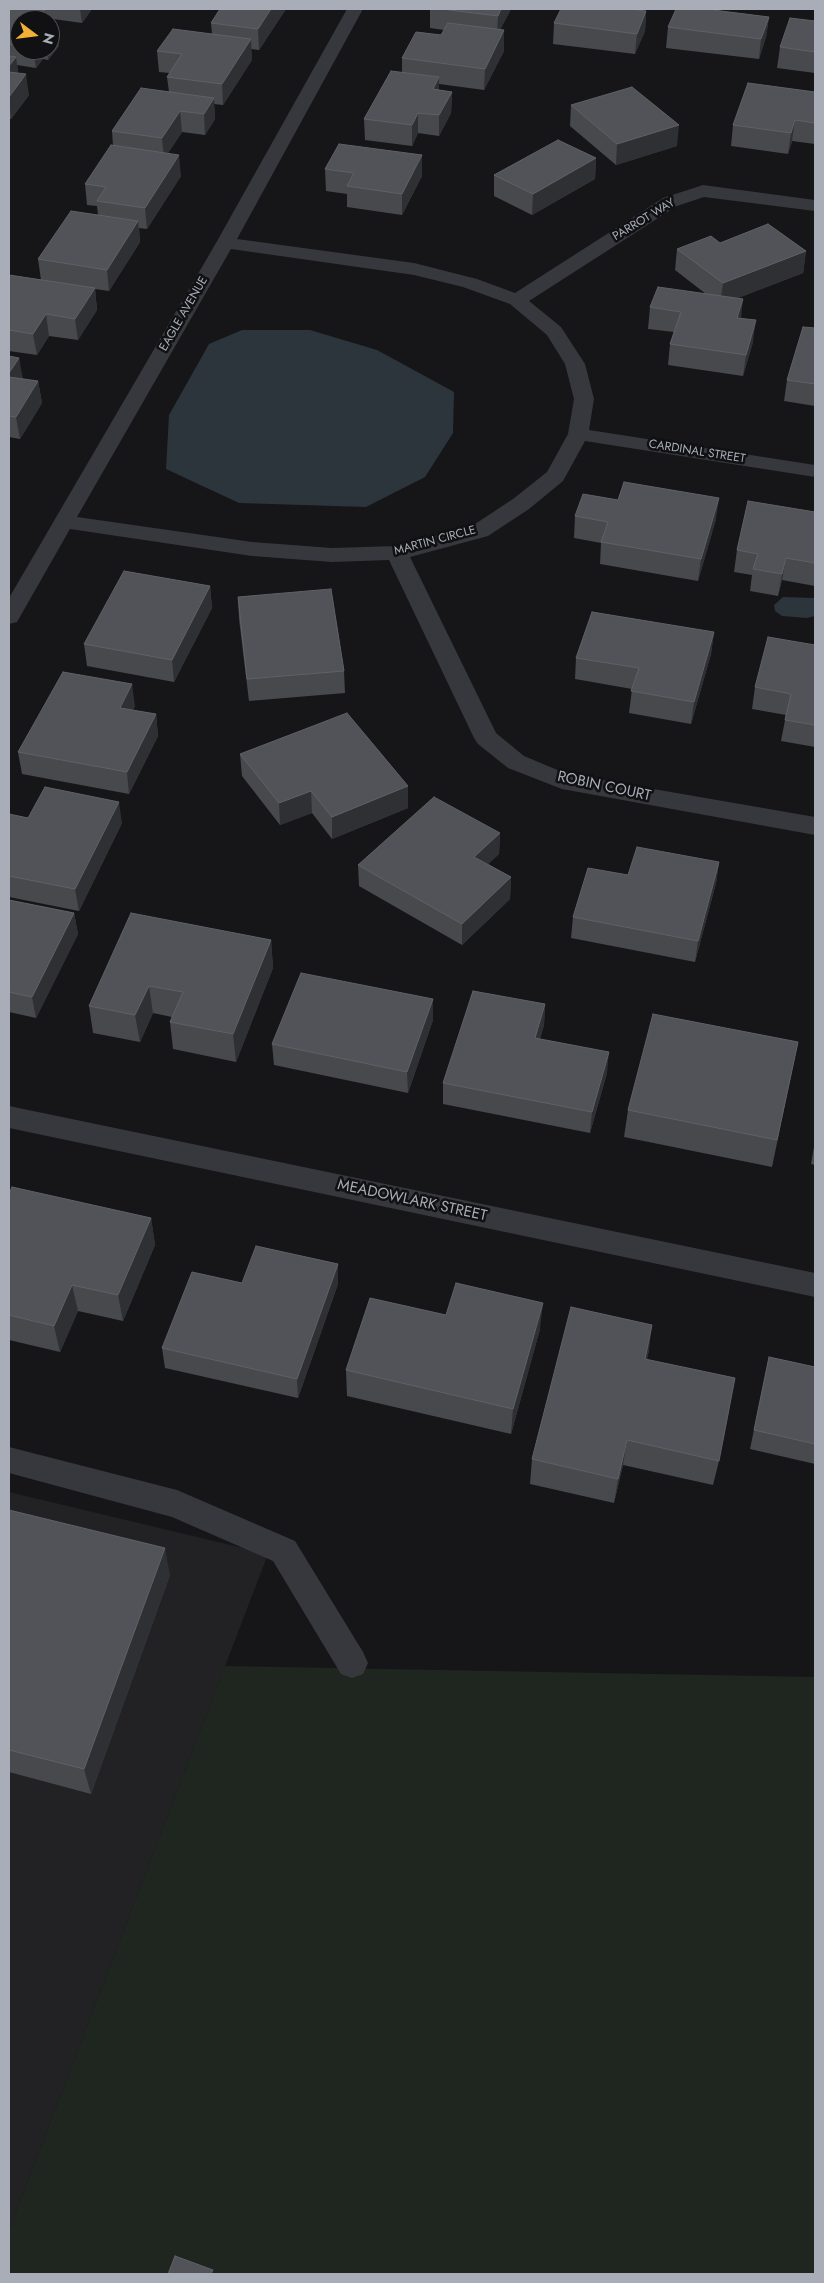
<!DOCTYPE html>
<style>
body{margin:0}
#map{position:relative;width:824px;height:2283px;overflow:hidden;background:#161618;font-family:Jost,sans-serif}
canvas{display:block}
.frame{position:absolute;inset:0;border:10px solid #a8adb8;pointer-events:none}
.north{position:absolute;left:10px;top:10px;width:50px;height:50px;box-sizing:border-box;background:#111113;border:1px solid #4d4f55;border-radius:50%;rotate:105deg;font-size:14px;font-weight:700;line-height:20px;text-align:center;color:#a8adb8}
.north::after{content:'';display:block;margin:auto;width:18px;height:22px;background:#f2b134;clip-path:polygon(50% 0,100% 100%,50% 72%,0 100%)}
</style>
<div id="map">
<canvas width="824" height="2283"></canvas>
<div class="frame"></div>
<div class="north">N</div>
</div>
<script>
const c = document.querySelector('canvas').getContext('2d');
c.lineJoin = 'round';
function fillPath(path, color) {
  c.fillStyle = color;
  c.fill(path, 'evenodd');
}
function poly(rows) {
  const path = new Path2D();
  for (const r of rows) {
    path.moveTo(r[0], r[1]);
    for (let i = 2; i < r.length; i += 2) path.lineTo(r[i], r[i + 1]);
  }
  return path;
}
function stroke(path, color, width, dash) {
  c.strokeStyle = color;
  c.lineWidth = width;
  c.lineCap = dash ? 'butt' : 'round';
  c.setLineDash(dash || []);
  c.stroke(path);
}
function label(font, color, halo, rows, align = 'center') {
  c.font = font + ' Jost,sans-serif';
  c.lineWidth = 5;
  c.setLineDash([]);
  c.textBaseline = 'middle';
  c.strokeStyle = halo;
  c.fillStyle = color;
  for (const [text, x, y, turn = 0] of rows) {
    c.save();
    c.translate(x, y);
    c.rotate((+turn || 0) * Math.PI / 180);
    c.textAlign = isNaN(turn) ? turn : align;
    if (halo) c.strokeText(text, 0, 0);
    c.fillText(text, 0, 0);
    c.restore();
  }
}
fillPath(poly([
 [9,1492,268,1554,9,2230]
]), '#222225');
fillPath(poly([
 [225,1666,815,1677,815,2274,9,2274,9,2230]
]), '#1e261f');
fillPath(poly([
 [242,330,310,330,377,350,454,392,453,433,425,477,366,507,239,503,166,469,169,415,209,344],
 [783,597,815,598,815,616,807,618,782,616,775,611,774,605]
]), '#2c353c');
fillPath(poly([
 [9,1447,177,1490,295,1541,363,1652,368,1663,363,1674,352,1678,341,1674,273,1561,172,1517,9,1473,9,1447]
]), '#37383d');
fillPath(poly([
 [347,9,363,9,237,239,414,263,477,279,515,293,663,198,697,187,703,185,815,200,815,211,704,197,677,206,529,301,561,327,585,364,594,399,589,430,815,465,815,477,585,441,563,481,529,509,488,536,410,557,496,733,524,756,567,774,815,817,815,835,562,789,508,768,478,744,474,738,389,560,332,562,252,556,70,529,17,622,9,624,9,598,216,243,347,9],
 [231,249,414,275,463,287,510,304,547,335,565,364,574,399,568,434,547,472,513,499,472,526,397,546,332,548,252,542,77,517,231,249],
 [9,1106,815,1273,815,1297,9,1128,9,1106]
]), '#37383d');
fillPath(poly([
 [9,9,92,9,82,23,46,18,20,20,20,50,50,50,59,46,48,60,43,59,36,68,17,65,18,73,29,95,11,119,9,118],
 [220,9,286,9,259,50,251,49,252,60,223,105,214,104,215,119,205,135,182,132,168,153,181,176,147,229,139,228,140,242,109,291,95,289,97,310,78,340,49,336,37,355,9,351,9,275,41,280,38,259,98,215,97,206,87,205,85,184,113,146,112,131,169,92,167,77,170,73,159,72,157,51,212,34,211,23],
 [430,9,511,9,500,30,504,30,504,51,484,90,439,84,439,90,452,92,451,113,439,136,418,133,412,146,365,140,364,119,402,72,402,58,441,35,444,30,430,28],
 [646,11,645,31,635,54,553,44,554,23],
 [769,17,766,37,759,59,666,48,668,27],
 [815,21,815,73,777,68,780,47],
 [815,92,815,144,792,141,788,154,731,146,733,125],
 [571,105,677,146,616,165,570,126],
 [596,158,595,179,532,215,494,196,494,175],
 [325,169,422,176,402,215,347,207,347,194,326,191],
 [720,243,806,251,803,273,738,298,741,318,753,342,743,376,668,365,670,344,674,332,648,329,650,307,706,294,675,270,677,249],
 [815,328,815,406,784,401,787,380],
 [9,356,19,358,22,379,38,381,42,403,20,439,9,437],
 [815,512,815,586,782,580,778,596,750,591,752,575,734,572,737,550],
 [575,516,716,519,698,581,600,564,601,543,574,538],
 [210,586,212,608,174,682,87,666,84,644],
 [238,597,344,671,345,693,249,701,239,619],
 [714,632,711,654,691,724,629,713,632,689,575,679,576,658],
 [815,645,815,747,781,741,786,715,752,709,755,687],
 [135,706,133,710,156,714,158,736,129,794,22,774,18,752],
 [240,754,408,808,332,839,312,813,280,825,242,776],
 [9,814,28,818,122,823,79,911,9,897],
 [500,833,499,854,488,864,511,877,510,899,462,945,359,886,358,865],
 [719,862,716,883,695,962,571,938,573,917],
 [9,900,74,913,78,934,36,1018,9,1012],
 [271,940,273,968,236,1062,173,1049,170,1022,172,1017,153,1013,140,1042,93,1033,89,1006],
 [433,999,433,1020,408,1093,274,1065,272,1044],
 [545,1004,544,1025,540,1039,607,1073,590,1133,443,1104,443,1083],
 [798,1042,772,1167,624,1137,628,1110],
 [815,1141,815,1165,811,1164],
 [9,1194,151,1218,155,1245,123,1321,78,1311,60,1352,9,1340],
 [338,1264,338,1284,298,1398,165,1368,162,1348],
 [446,1315,540,1329,511,1434,347,1396,346,1370],
 [649,1350,647,1359,719,1461,713,1485,623,1465,614,1503,530,1484,532,1459],
 [769,1357,815,1367,815,1464,750,1449],
 [9,1510,170,1575,91,1794,9,1772]
]), '#47494d');
fillPath(poly([
 [80,9,92,9,82,23],
 [271,9,286,9,259,50,258,29],
 [501,9,511,9,497,36,498,16],
 [45,10,46,20,37,20],
 [646,11,645,31,635,54,637,34],
 [769,17,766,37,759,59,761,39],
 [56,25,59,46,48,60,47,50,50,50,50,33],
 [504,30,504,51,484,90,485,69],
 [251,39,252,60,223,105,222,84],
 [33,50,41,50,43,59,36,68],
 [16,57,19,77,9,90,9,66],
 [26,74,29,95,11,119,9,97],
 [439,77,439,98,433,89],
 [452,92,451,113,439,136,439,115],
 [214,98,215,119,205,135,204,114],
 [180,111,182,132,164,159,162,138],
 [418,113,418,133,412,146,412,125],
 [795,120,792,141,788,154,791,133],
 [679,125,677,146,616,165,617,144],
 [179,155,181,176,147,229,145,208],
 [422,155,422,176,402,215,402,194],
 [596,158,595,179,532,215,533,194],
 [138,221,140,242,109,291,107,270],
 [806,251,803,273,720,305,723,283],
 [95,288,97,310,78,340,75,319],
 [743,299,741,320,737,318],
 [46,314,49,336,37,355,33,334],
 [756,320,753,342,743,376,746,355],
 [19,358,23,379,9,390,9,373],
 [38,381,42,403,20,439,16,417],
 [719,498,716,519,698,581,701,559],
 [786,558,782,580,778,596,782,574],
 [210,586,212,608,174,682,172,660],
 [714,632,711,654,691,724,694,702],
 [132,684,135,706,123,730,120,708],
 [156,714,158,736,129,794,127,772],
 [408,786,408,808,332,839,332,817],
 [311,791,312,813,280,825,279,803],
 [119,802,122,823,79,911,75,889],
 [500,833,499,854,473,878,474,857],
 [719,862,716,883,695,962,698,941],
 [511,877,510,899,462,945,462,924],
 [74,913,78,934,36,1018,32,997],
 [271,940,273,968,236,1062,233,1034],
 [149,986,153,1013,140,1042,135,1015],
 [433,999,433,1020,408,1093,407,1072],
 [545,1004,544,1025,534,1059,535,1038],
 [609,1052,607,1073,590,1133,592,1112],
 [151,1218,155,1245,123,1321,118,1295],
 [338,1264,338,1284,298,1398,297,1379],
 [72,1285,78,1311,60,1352,54,1326],
 [543,1303,540,1329,511,1434,513,1409],
 [652,1325,649,1350,641,1384,645,1359],
 [627,1440,623,1465,614,1503,618,1479],
 [165,1548,170,1575,91,1794,84,1769]
]), '#2f3033');
const building = poly([
 [9,9,36,9,45,10,37,20,20,20,20,45,9,44,9,9],
 [220,9,271,9,258,29,211,23,220,9],
 [442,9,501,9,498,16,442,9],
 [561,9,629,9,646,11,637,34,554,23,561,9],
 [676,9,705,9,769,17,761,39,668,27,676,9],
 [790,18,815,21,815,52,780,47,790,18],
 [448,23,504,30,485,69,402,58,416,32,441,35,448,23],
 [50,25,56,25,50,33,50,25],
 [173,29,251,39,222,84,167,77,182,54,157,51,173,29],
 [9,56,16,57,9,66,9,56],
 [391,71,439,77,433,89,452,92,439,115,418,113,412,125,364,119,391,71],
 [9,72,26,74,9,97,9,72],
 [748,83,815,92,815,123,795,120,791,133,733,125,748,83],
 [632,87,679,125,617,144,571,105,632,87],
 [141,88,214,98,204,114,180,111,162,138,112,131,141,88],
 [558,140,596,158,533,194,494,175,558,140],
 [339,144,422,155,402,194,347,186,354,173,325,169,339,144],
 [111,145,179,155,145,208,97,201,106,187,85,184,111,145],
 [71,211,138,221,107,270,38,259,71,211],
 [768,224,806,251,723,283,677,249,711,236,720,243,768,224],
 [9,275,95,288,75,319,46,314,33,334,9,330,9,275],
 [658,287,743,299,737,318,756,320,746,355,670,344,681,312,650,307,658,287],
 [803,327,815,328,815,384,787,380,803,327],
 [9,356,19,358,9,373,9,356],
 [9,377,38,381,16,417,9,416,9,377],
 [624,482,719,498,701,559,601,542,608,522,575,516,583,494,618,500,624,482],
 [748,501,815,512,815,563,786,558,782,574,753,569,758,554,737,550,748,501],
 [124,571,210,586,172,660,84,644,124,571],
 [331,589,344,671,247,679,238,597,331,589],
 [592,612,714,632,694,702,631,691,639,668,576,658,592,612],
 [768,637,815,645,815,725,785,720,791,694,755,687,768,637],
 [63,672,132,684,120,708,156,714,127,772,18,752,63,672],
 [347,713,408,786,332,817,311,791,279,803,240,754,347,713],
 [45,787,119,802,75,889,9,876,9,814,28,818,45,787],
 [434,797,500,833,474,857,511,877,462,924,358,865,434,797],
 [637,847,719,862,698,941,573,917,588,868,628,875,637,847],
 [9,900,74,913,32,997,9,992,9,900],
 [131,913,271,940,233,1034,170,1022,183,992,149,986,135,1015,89,1006,131,913],
 [301,973,433,999,407,1072,272,1044,301,973],
 [473,991,545,1004,535,1038,609,1052,592,1112,443,1083,473,991],
 [653,1014,798,1042,777,1140,628,1110,653,1014],
 [12,1187,151,1218,118,1295,72,1285,54,1326,9,1315,9,1194,12,1187],
 [256,1246,338,1264,297,1379,162,1348,192,1272,242,1283,256,1246],
 [456,1283,543,1303,513,1409,346,1370,370,1298,446,1315,456,1283],
 [571,1307,652,1325,645,1359,735,1378,719,1461,627,1440,618,1479,532,1459,571,1307],
 [769,1357,815,1367,815,1444,754,1430,769,1357],
 [9,1510,165,1548,84,1769,9,1750,9,1510],
 [175,2256,213,2270,211,2274,168,2274,175,2256]
]);
fillPath(building, '#525359');
stroke(building, '#5f6168', 1);
label('12px', '#a8adb8', '#111113', [
 ["PARROT WAY",644,220,-31],
 ["EAGLE AVENUE",184,314,-60],
 ["CARDINAL STREET",697,452,9],
 ["MARTIN CIRCLE",435,541,-15]
]);
label('15px', '#a8adb8', '#111113', [
 ["ROBIN COURT",604,787,12],
 ["MEADOWLARK STREET",412,1201,12]
]);
</script>
